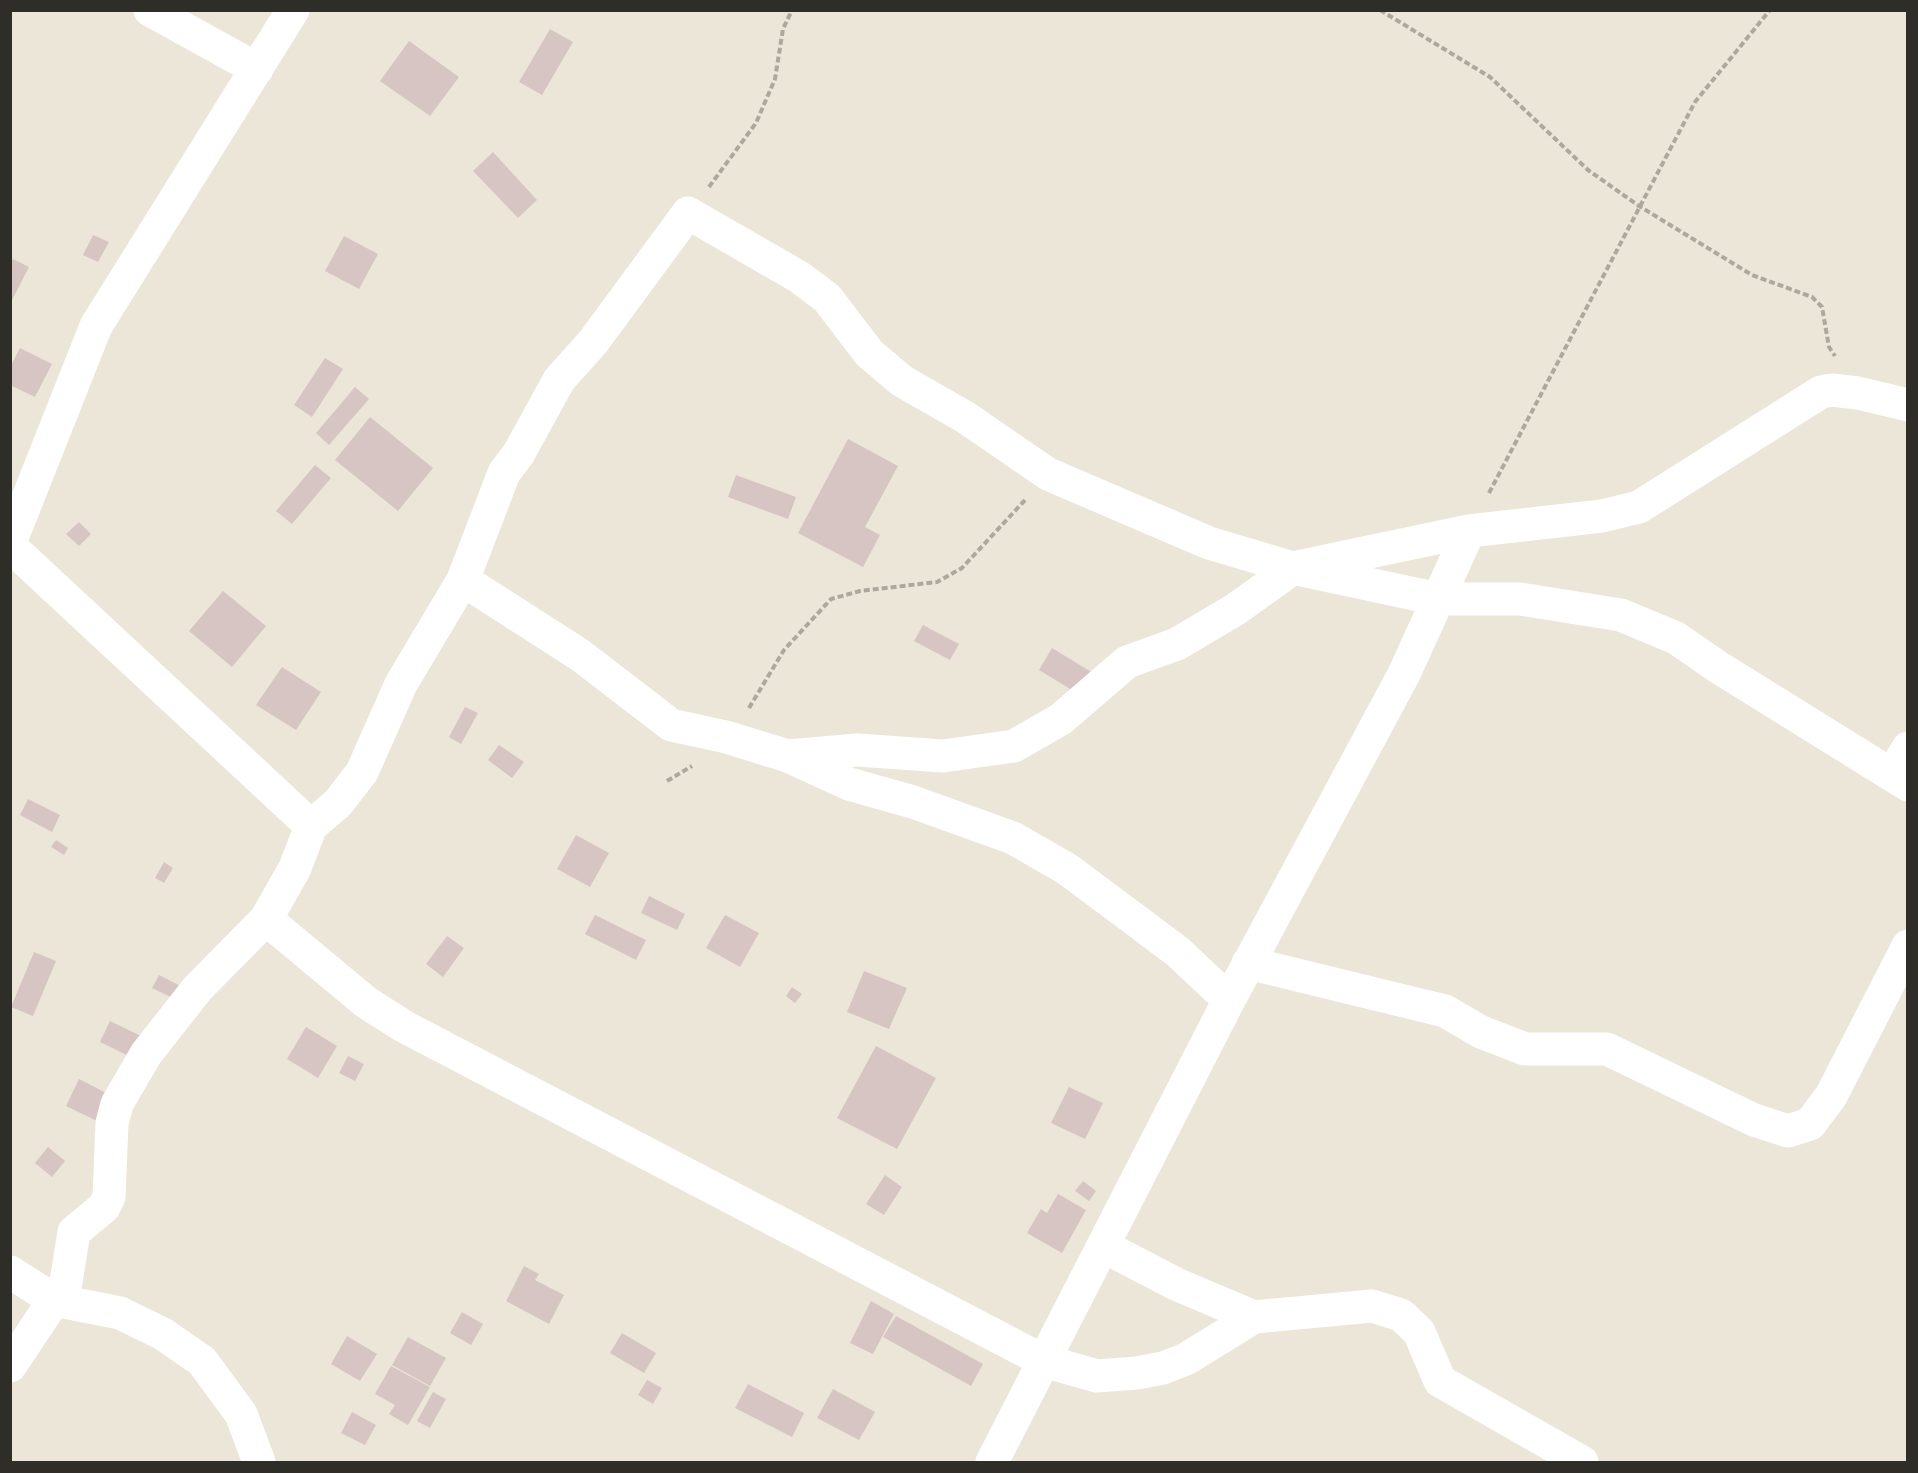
<!DOCTYPE html>
<style>
body{margin:0}
#map{position:relative;width:1918px;height:1473px;overflow:hidden;background:#ece6d8;font-family:"Alegreya Sans",sans-serif}
canvas{display:block}
.frame{position:absolute;inset:0;border:12px solid #2f2d28;pointer-events:none}
</style>
<div id="map">
<canvas width="1918" height="1473"></canvas>
<div class="frame"></div>
</div>
<script>
const c = document.querySelector('canvas').getContext('2d');
c.lineJoin = 'round';
function fillPath(path, color) {
  c.fillStyle = color;
  c.fill(path, 'evenodd');
}
function poly(rows) {
  const path = new Path2D();
  for (const r of rows) {
    path.moveTo(r[0], r[1]);
    for (let i = 2; i < r.length; i += 2) path.lineTo(r[i], r[i + 1]);
  }
  return path;
}
function stroke(path, color, width, dash) {
  c.strokeStyle = color;
  c.lineWidth = width;
  c.lineCap = dash ? 'butt' : 'round';
  c.setLineDash(dash || []);
  c.stroke(path);
}
fillPath(poly([
 [550,29,573,42,542,95,519,82],
 [409,41,459,77,430,116,380,81],
 [493,152,537,200,518,218,473,171],
 [93,235,109,242,98,262,83,255],
 [344,236,378,254,359,289,325,271],
 [13,259,29,267,10,304,10,265],
 [20,348,52,364,35,397,10,385,10,367],
 [325,358,343,369,312,417,294,405],
 [355,387,369,399,329,445,316,433],
 [370,417,433,468,398,511,335,460],
 [848,439,898,466,865,527,880,535,863,567,798,533],
 [315,465,331,478,292,524,276,511],
 [736,475,796,497,788,519,728,497],
 [79,522,91,534,79,546,66,534],
 [223,591,266,626,232,667,189,631],
 [923,625,959,644,950,660,914,641],
 [1052,648,1093,673,1080,695,1039,670],
 [282,667,321,692,296,730,256,705],
 [465,707,478,713,461,744,449,737],
 [499,745,524,762,512,778,488,760],
 [28,799,60,815,52,832,20,815],
 [576,835,609,853,590,887,557,869],
 [56,840,68,848,64,855,51,847],
 [164,862,173,868,164,883,155,878],
 [649,896,685,914,677,930,641,913],
 [595,915,646,940,636,960,585,934],
 [725,915,759,933,740,967,706,948],
 [447,936,464,948,443,977,426,964],
 [34,952,56,961,33,1016,11,1007],
 [864,971,907,988,889,1029,847,1012],
 [159,975,190,991,183,1003,152,988],
 [792,987,802,994,795,1003,786,996],
 [110,1021,141,1036,131,1057,100,1042],
 [306,1027,337,1046,318,1078,287,1059],
 [876,1046,936,1078,897,1149,837,1118],
 [348,1056,364,1064,355,1081,339,1073],
 [79,1079,112,1096,99,1122,66,1106],
 [1069,1087,1103,1103,1085,1139,1051,1123],
 [48,1147,65,1161,52,1177,35,1163],
 [885,1175,902,1187,884,1215,866,1204],
 [1083,1181,1096,1191,1089,1201,1075,1191],
 [1058,1194,1086,1210,1062,1253,1027,1233,1041,1209,1047,1213],
 [524,1266,539,1274,535,1280,564,1295,549,1324,506,1301],
 [871,1301,894,1314,873,1354,850,1343],
 [462,1312,483,1324,471,1345,450,1333],
 [896,1316,983,1364,971,1386,883,1337],
 [622,1333,656,1353,644,1373,610,1353],
 [347,1336,377,1354,360,1381,331,1364],
 [408,1337,446,1358,430,1386,392,1365],
 [391,1366,430,1387,408,1425,389,1414,395,1405,375,1394],
 [647,1380,662,1388,653,1404,638,1395],
 [748,1384,804,1413,792,1437,735,1408],
 [833,1389,875,1412,859,1440,817,1418],
 [433,1392,446,1399,430,1428,417,1421],
 [352,1412,376,1425,365,1445,341,1433]
]), '#d7c5c4');
stroke(poly([
 [1380,10,1490,77,1588,170,1639,206,1752,275,1812,297,1822,307,1829,347,1835,356],
 [709,187,756,123,775,79,783,29,792,10],
 [1489,493,1695,102,1770,10],
 [749,708,784,650,831,599,860,591,937,582,962,568,1026,499],
 [667,781,692,766]
]), '#ada89d', 4, [6, 3]);
stroke(poly([
 [150,10,257,69],
 [10,543,96,326,293,10],
 [10,546,311,826],
 [463,580,580,655,671,725,726,737,788,756,849,784,913,802,1013,838,1067,869,1130,916,1178,952,1229,1000],
 [788,756,857,750,943,756,1014,746,1061,719,1127,662,1177,644,1236,609,1293,568,1469,531,1602,516,1639,507,1821,392,1832,390,1858,393,1908,405],
 [1892,775,1908,748],
 [266,919,367,1003,405,1027,1044,1361,1097,1376,1137,1373,1163,1368,1186,1359,1254,1317,1372,1306,1401,1315,1419,1332,1440,1381,1582,1462],
 [1248,963,1445,1011,1481,1032,1525,1049,1607,1049,1754,1120,1788,1131,1810,1124,1831,1096,1908,946],
 [1103,1246,1176,1284,1254,1317],
 [10,1272,54,1300,120,1313,163,1334,202,1361,241,1414,259,1462],
 [10,1366,66,1282,74,1232,104,1207,109,1197,112,1123,117,1104,146,1054,197,989,266,919,295,868,311,826,338,803,362,772,401,684,463,580,504,473,519,453,559,380,593,342,688,213,799,277,827,298,869,353,902,381,965,417,1048,474,1209,543,1293,568,1438,599,1520,599,1621,615,1676,638,1718,667,1908,785],
 [992,1462,1229,1000,1404,674,1469,531]
]), '#fff', 33);
</script>
